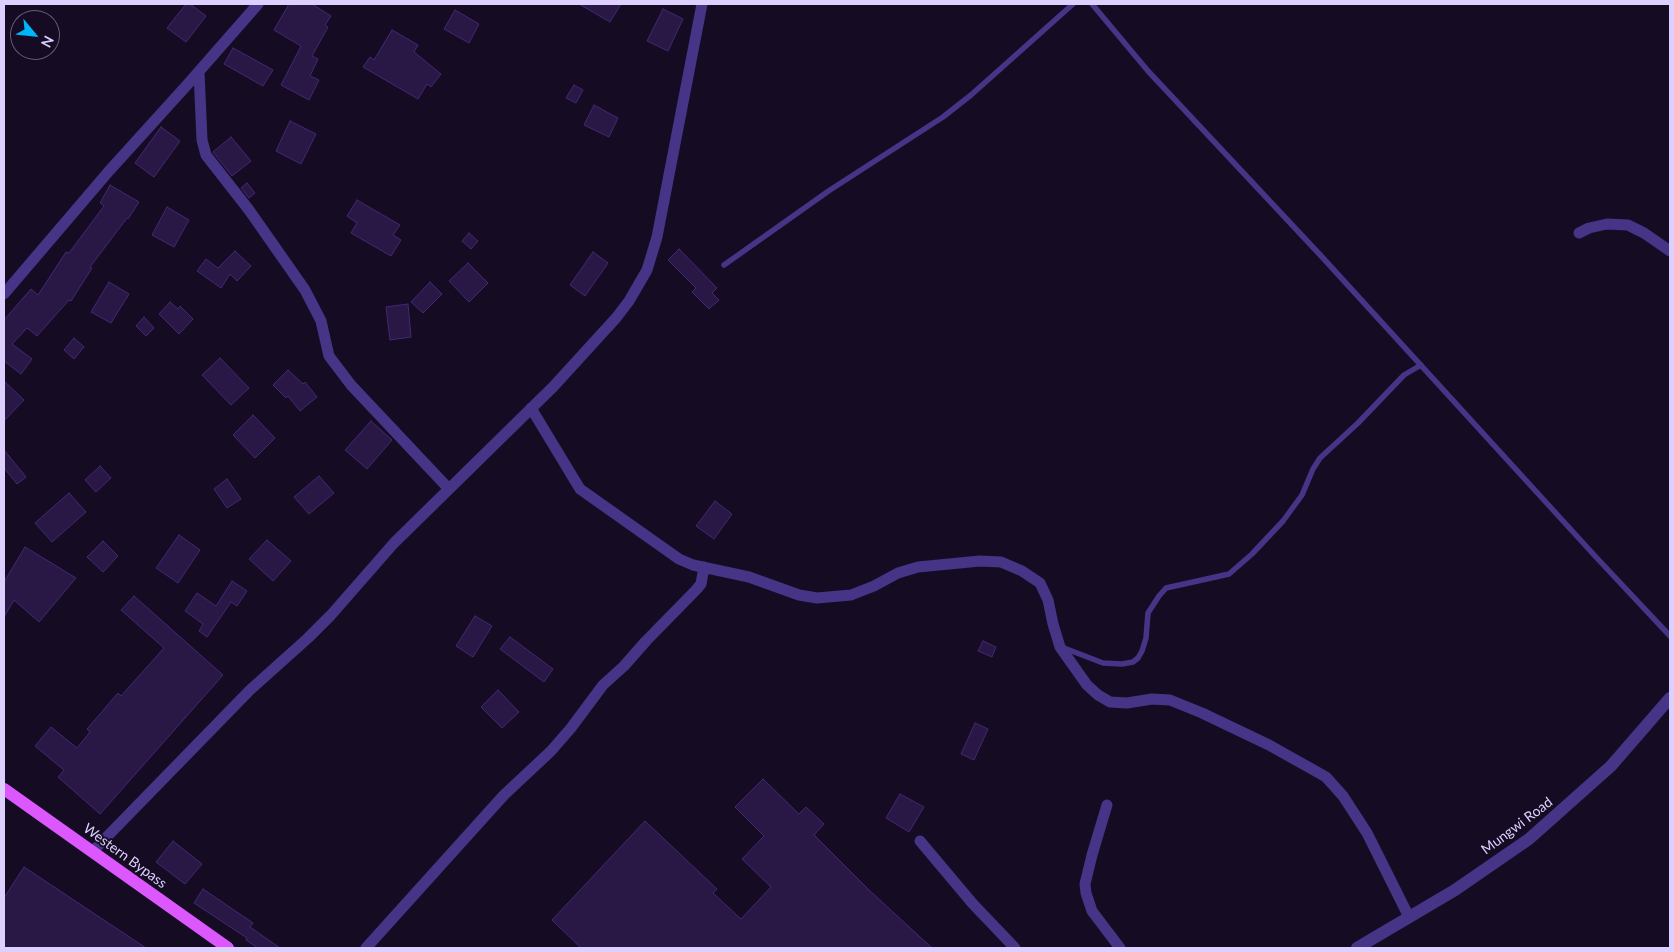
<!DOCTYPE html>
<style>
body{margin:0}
#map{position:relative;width:1674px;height:952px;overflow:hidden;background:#150c24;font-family:Lato,sans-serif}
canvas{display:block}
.frame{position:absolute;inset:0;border:5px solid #ddd0ff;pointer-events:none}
.north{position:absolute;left:10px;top:10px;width:50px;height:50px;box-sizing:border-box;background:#150c24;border:1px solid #655a7c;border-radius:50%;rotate:118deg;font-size:14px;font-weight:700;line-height:20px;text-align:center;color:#ddd0ff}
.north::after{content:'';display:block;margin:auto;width:18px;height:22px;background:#00b6fb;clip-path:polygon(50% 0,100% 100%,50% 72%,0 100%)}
</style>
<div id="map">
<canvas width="1674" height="952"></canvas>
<div class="frame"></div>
<div class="north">N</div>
</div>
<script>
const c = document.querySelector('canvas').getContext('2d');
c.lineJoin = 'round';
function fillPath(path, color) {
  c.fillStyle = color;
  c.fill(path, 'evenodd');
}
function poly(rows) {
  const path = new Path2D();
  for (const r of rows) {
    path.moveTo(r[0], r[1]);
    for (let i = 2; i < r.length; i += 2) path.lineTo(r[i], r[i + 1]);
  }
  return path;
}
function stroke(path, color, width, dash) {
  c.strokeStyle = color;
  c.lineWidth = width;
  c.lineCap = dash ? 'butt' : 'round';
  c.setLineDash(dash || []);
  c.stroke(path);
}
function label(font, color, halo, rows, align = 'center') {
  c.font = font + ' Lato,sans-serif';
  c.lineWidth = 4;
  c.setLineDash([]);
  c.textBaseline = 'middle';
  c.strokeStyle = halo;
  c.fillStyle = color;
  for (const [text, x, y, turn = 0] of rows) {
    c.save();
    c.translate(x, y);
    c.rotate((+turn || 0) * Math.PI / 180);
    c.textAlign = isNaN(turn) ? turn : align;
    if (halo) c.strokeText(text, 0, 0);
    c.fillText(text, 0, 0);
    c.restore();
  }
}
const building = poly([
 [186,4,190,4,206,16,186,42,167,28,186,4],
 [289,4,312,4,331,16,325,25,328,27,312,56,318,59,310,76,319,80,309,100,281,85,301,46,274,30,289,4],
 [579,4,621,4,610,22,579,4],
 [663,9,683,19,668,51,647,41,663,9],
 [455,10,479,24,469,43,444,29,455,10],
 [392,30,418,45,414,52,441,74,431,87,427,84,418,99,363,67,370,57,374,60,392,30],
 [233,48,273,70,263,86,224,64,233,48],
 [574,85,583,90,576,103,566,98,574,85],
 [594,105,618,118,609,137,584,125,594,105],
 [290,121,316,134,301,164,276,151,290,121],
 [161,127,180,141,154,177,135,163,161,127],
 [231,137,251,161,232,176,213,152,231,137],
 [247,183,255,193,249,198,241,188,247,183],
 [110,185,139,202,128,219,127,218,90,267,92,268,71,301,69,300,37,336,27,328,12,344,32,359,21,374,4,361,4,320,31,289,38,295,66,252,69,253,104,206,100,203,110,185],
 [357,200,400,225,393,235,401,240,391,256,351,233,357,223,347,216,357,200],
 [167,207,189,220,174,247,152,235,167,207],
 [469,233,478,241,471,249,462,241,469,233],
 [679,249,717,288,712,293,719,300,709,309,692,292,696,288,668,260,679,249],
 [235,251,251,266,237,281,230,274,221,288,197,271,206,259,218,268,235,251],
 [593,252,608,263,585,296,570,285,593,252],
 [468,263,488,283,469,302,449,281,468,263],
 [109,282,129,294,111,323,91,312,109,282],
 [430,282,442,294,423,313,411,302,430,282],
 [170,302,178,309,180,306,193,319,179,334,159,314,170,302],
 [408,304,411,337,390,340,386,307,408,304],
 [144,317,154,328,146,336,136,326,144,317],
 [74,338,84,347,74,359,64,350,74,338],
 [220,358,249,388,231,405,202,375,220,358],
 [288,370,303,384,305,382,317,397,300,411,288,396,286,398,273,385,288,370],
 [4,381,24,400,4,421,4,381],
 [253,415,275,438,255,458,233,435,253,415],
 [371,421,392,440,367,469,345,450,371,421],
 [4,450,26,477,17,484,4,468,4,450],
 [100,466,111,478,96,492,85,480,100,466],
 [319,476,334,493,309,514,294,497,319,476],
 [227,479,241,499,227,508,214,489,227,479],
 [69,493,86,512,52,542,35,523,69,493],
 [715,501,732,514,714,539,696,526,715,501],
 [179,535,200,550,178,583,156,568,179,535],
 [267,540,291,561,273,581,249,559,267,540],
 [103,541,118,556,103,572,87,557,103,541],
 [25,547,76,578,39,622,14,600,4,617,4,582,25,547],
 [232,581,247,591,237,606,231,602,207,637,199,631,203,624,185,611,197,593,216,606,232,581],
 [134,596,223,675,100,814,58,777,64,770,35,746,51,727,77,748,90,732,87,729,118,693,121,696,164,648,121,610,134,596],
 [475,616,492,626,473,657,456,646,475,616],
 [510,637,553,669,544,682,500,649,510,637],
 [983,641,996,647,992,657,978,651,983,641],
 [498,690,519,712,502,728,481,707,498,690],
 [975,723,988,729,974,760,961,754,975,723],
 [763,779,799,814,806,807,824,824,814,835,869,890,932,948,581,948,552,920,645,821,717,889,713,893,741,919,771,887,742,859,764,836,735,807,763,779],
 [900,794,924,807,909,832,886,818,900,794],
 [173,841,202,864,185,884,156,862,173,841],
 [24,867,146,948,4,948,4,898,24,867],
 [203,889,253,923,250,927,280,948,258,948,246,940,247,938,194,903,203,889]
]);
fillPath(building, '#291746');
stroke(building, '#442874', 1);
stroke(poly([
 [1092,4,1148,71,1323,258,1595,556,1670,636],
 [724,265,830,190,943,117,971,95,1073,4],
 [1064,648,1103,663,1122,664,1133,662,1138,658,1142,651,1146,638,1148,613,1159,596,1166,588,1229,574,1252,554,1283,521,1302,495,1313,469,1320,458,1358,423,1404,375,1421,365]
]), '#463487', 5.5);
stroke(poly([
 [199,72,202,140,206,155,249,210,305,290,321,321,329,356,351,385,449,489],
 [1579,233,1589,228,1607,224,1628,225,1644,233,1670,251],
 [4,294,109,171,187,85,258,4],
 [531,408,580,489,679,559,693,565,749,577,799,595,817,598,851,595,874,586,898,573,918,567,980,561,1001,562,1022,571,1040,583,1048,600,1053,624,1060,647,1087,685,1098,695,1110,702,1127,703,1152,699,1170,700,1202,713,1269,745,1326,777,1343,796,1367,833,1409,917],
 [1107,805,1092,855,1085,884,1086,893,1092,911,1120,948],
 [920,841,973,904,1015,948],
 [93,851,250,690,308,638,331,615,394,543,553,387,616,318,629,301,647,270,657,237,702,4],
 [366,948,504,795,551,751,571,728,603,685,624,666,646,641,696,590,701,584,704,567]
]), '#463487', 11);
stroke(poly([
 [1357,948,1455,890,1529,839,1611,766,1670,698]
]), '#463487', 12);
stroke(poly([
 [4,789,228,948]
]), '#dd57ff', 12);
label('14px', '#ddd0ff', '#150c24', [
 ["Mungwi Road",1517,826,-37],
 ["Western Bypass",125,856,36]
]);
</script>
